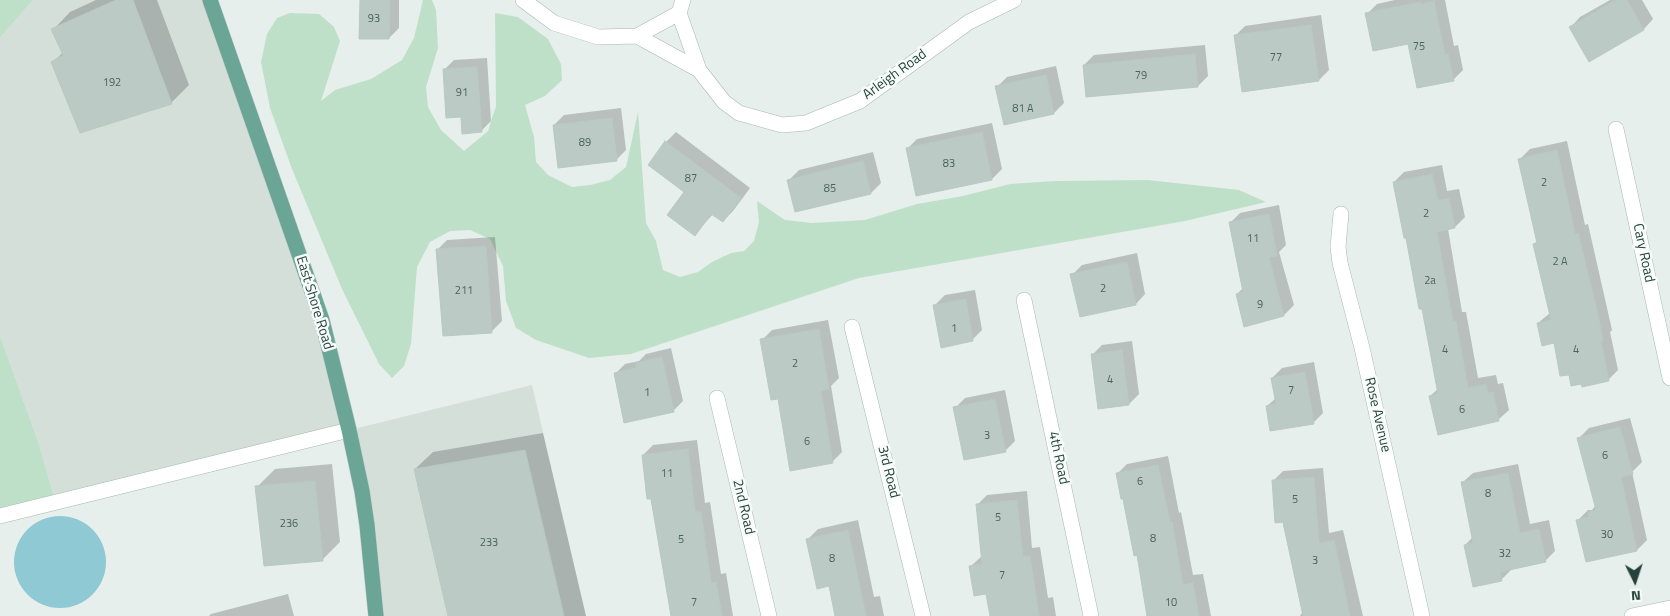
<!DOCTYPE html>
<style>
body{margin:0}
#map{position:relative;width:1670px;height:616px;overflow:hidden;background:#e6efeb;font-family:"Titillium Web",sans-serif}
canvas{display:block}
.north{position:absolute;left:1610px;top:556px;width:50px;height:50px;-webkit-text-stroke:4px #f7fbf9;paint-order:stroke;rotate:176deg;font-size:14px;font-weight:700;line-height:20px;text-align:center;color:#24423a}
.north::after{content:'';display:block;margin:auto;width:18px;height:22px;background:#24423a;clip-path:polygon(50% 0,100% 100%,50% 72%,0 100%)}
</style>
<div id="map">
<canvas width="1670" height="616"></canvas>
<div class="north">N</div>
</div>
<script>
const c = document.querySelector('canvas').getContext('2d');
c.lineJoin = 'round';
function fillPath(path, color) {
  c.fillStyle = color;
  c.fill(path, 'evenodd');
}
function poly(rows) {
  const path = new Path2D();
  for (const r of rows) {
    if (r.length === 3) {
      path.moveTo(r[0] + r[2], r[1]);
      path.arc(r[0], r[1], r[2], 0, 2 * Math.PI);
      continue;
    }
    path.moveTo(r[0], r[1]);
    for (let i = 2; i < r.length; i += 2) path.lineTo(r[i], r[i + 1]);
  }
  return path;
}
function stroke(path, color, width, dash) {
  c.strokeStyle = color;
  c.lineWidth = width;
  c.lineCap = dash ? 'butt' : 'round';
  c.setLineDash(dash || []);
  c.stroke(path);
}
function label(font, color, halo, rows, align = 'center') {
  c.font = font + ' "Titillium Web",sans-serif';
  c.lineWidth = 5;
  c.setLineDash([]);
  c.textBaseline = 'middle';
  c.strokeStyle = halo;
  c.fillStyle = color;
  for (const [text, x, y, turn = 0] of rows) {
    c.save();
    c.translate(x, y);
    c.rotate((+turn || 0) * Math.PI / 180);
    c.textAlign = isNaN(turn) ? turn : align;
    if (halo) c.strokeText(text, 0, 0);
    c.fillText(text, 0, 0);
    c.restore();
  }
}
fillPath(poly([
 [33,0,210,0,320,311,350,430,532,385,586,616,376,616,349,430,54,497,38,441,0,336,0,38]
]), '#d4dfda');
fillPath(poly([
 [0,0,33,0,0,38],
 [423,0,432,0,436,10,438,48,426,87,428,107,441,130,464,151,488,131,496,106,495,13,518,17,548,39,561,64,562,80,545,96,525,105,534,137,536,162,548,175,572,187,590,185,610,180,626,167,638,112,646,223,656,241,663,270,680,277,698,272,712,262,731,253,744,251,754,241,759,222,757,201,785,220,812,223,865,220,917,204,963,196,1010,184,1055,181,1148,180,1239,190,1266,202,1185,221,859,278,631,354,589,358,536,340,516,328,506,301,503,266,490,239,470,230,450,231,430,242,417,267,411,344,404,366,392,378,379,364,342,289,292,169,270,108,261,62,267,34,277,18,290,13,319,14,334,27,340,41,321,101,335,90,371,79,402,60,414,38],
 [0,336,38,441,54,497,0,509]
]), '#bfe0c8');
fillPath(poly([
 [60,562,46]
]), '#8ec9d4');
fillPath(poly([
 [96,0,157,0,189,85,171,103,53,63,63,52,53,30,70,12],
 [361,0,399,0,399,28,389,38],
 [1395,0,1445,0,1454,46,1458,45,1463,70,1453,80,1409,42,1367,14,1377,4],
 [1610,0,1642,0,1653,19,1644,29,1590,60,1571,27,1580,17],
 [1321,15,1329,70,1319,80,1235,36,1245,26],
 [1205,45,1208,76,1198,86,1084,65,1094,55],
 [487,58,491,121,481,131,462,116,444,70,454,60],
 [1056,66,1064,103,1054,113,997,87,1007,77],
 [621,108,626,150,616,160,554,125,564,115],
 [992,123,1002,169,992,179,907,149,917,139],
 [676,132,750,188,733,211,723,221,713,214,695,234,686,192,666,142],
 [1567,141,1585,225,1588,224,1612,330,1610,332,1618,370,1608,380,1582,382,1570,373,1555,342,1538,323,1550,313,1534,244,1537,241,1520,159,1530,149],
 [873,152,881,183,871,193,789,180,799,170],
 [1442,165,1447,191,1459,189,1465,217,1455,227,1448,229,1462,312,1466,312,1478,378,1496,375,1498,384,1503,383,1509,410,1499,419,1430,396,1438,389,1422,307,1394,182,1404,172],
 [1279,205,1286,245,1279,252,1294,305,1284,315,1237,294,1243,288,1230,223,1240,213],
 [495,237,502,321,492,331,437,250,447,240],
 [1137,253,1145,294,1136,304,1072,275,1082,265],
 [975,290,982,330,972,340,935,305,945,295],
 [828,320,839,378,831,386,842,452,832,462,779,397,762,340,772,330],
 [1132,341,1139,394,1129,404,1092,355,1102,345],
 [671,348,683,401,673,411,615,374,625,364,639,361,646,354],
 [1314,362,1323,413,1313,423,1267,406,1276,398,1272,378,1282,368],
 [1005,390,1015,441,1005,451,955,408,965,398],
 [1630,418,1642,462,1632,472,1647,540,1637,550,1578,520,1588,510,1592,510,1596,505,1579,438,1589,428],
 [543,433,586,616,450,616,415,469,433,452],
 [697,440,705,503,710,502,721,574,726,573,733,616,672,616,643,455,653,445],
 [1168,456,1179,513,1181,512,1193,575,1203,574,1211,616,1148,616,1138,554,1117,474,1127,464],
 [332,464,340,542,322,560,257,487,275,469],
 [1518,464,1530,524,1549,520,1555,551,1545,561,1511,568,1511,570,1501,580,1465,545,1473,537,1463,482,1473,473],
 [1323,468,1329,533,1343,530,1363,616,1300,616,1303,611,1273,481,1283,471],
 [1027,491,1032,548,1040,547,1048,598,1053,597,1056,616,991,616,987,592,971,566,982,556,977,505,987,495],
 [858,520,874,597,880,596,884,616,836,616,830,584,808,539,818,529],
 [288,594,294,616,209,616,211,614]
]), '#0003');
const building = poly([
 [116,0,133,0,172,104,80,133,51,62,63,55,51,29,116,0],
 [360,0,390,0,389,39,359,39,360,0],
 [1616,0,1627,0,1644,30,1589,62,1569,27,1616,0],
 [1434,1,1445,55,1448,54,1454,81,1417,88,1408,44,1373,51,1365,13,1421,2,1421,4,1434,1],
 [1311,25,1319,81,1242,92,1234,35,1311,25],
 [1195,54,1198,87,1086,97,1083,65,1195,54],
 [477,67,482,132,462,134,461,117,446,118,443,69,477,67],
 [1046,75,1054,114,1004,125,995,86,1046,75],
 [612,118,617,161,558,168,553,125,612,118],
 [982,132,992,180,916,196,906,148,982,132],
 [665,141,741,198,723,222,711,214,695,236,667,215,684,192,648,165,665,141],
 [1557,150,1575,234,1578,233,1597,310,1603,341,1601,341,1609,381,1582,387,1581,384,1571,386,1569,375,1560,376,1554,343,1542,346,1537,323,1551,320,1533,244,1537,243,1518,159,1557,150],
 [863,161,871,194,795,212,787,180,863,161],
 [1432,174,1438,200,1449,198,1455,228,1437,232,1453,322,1456,321,1468,388,1486,384,1488,393,1493,392,1499,421,1438,435,1429,396,1438,394,1422,309,1419,309,1406,238,1404,238,1393,182,1432,174],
 [1269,214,1277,256,1269,257,1284,316,1244,327,1236,294,1243,292,1229,222,1269,214],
 [486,246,492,333,443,336,436,249,486,246],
 [1127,262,1136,305,1080,317,1070,274,1127,262],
 [966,299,973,341,941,348,933,305,966,299],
 [819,329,829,389,821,391,833,463,790,471,778,399,771,400,760,339,819,329],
 [1122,350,1129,405,1098,409,1091,354,1122,350],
 [662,357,674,412,624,423,614,373,636,368,635,363,662,357],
 [1305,372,1314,424,1270,431,1266,406,1276,404,1271,378,1305,372],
 [995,399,1006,452,964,460,953,407,995,399],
 [1620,427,1633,474,1621,477,1637,551,1586,562,1576,520,1589,517,1588,512,1596,510,1577,438,1620,427],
 [688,449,695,512,701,512,711,583,716,582,722,616,671,616,651,499,647,499,642,455,688,449],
 [525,450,564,616,448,616,414,469,525,450],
 [1158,465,1170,522,1172,522,1183,585,1193,583,1199,616,1147,616,1137,555,1134,556,1123,499,1121,499,1116,473,1158,465],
 [1508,473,1520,533,1539,529,1546,562,1500,572,1502,581,1473,587,1464,545,1473,543,1461,482,1508,473],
 [1314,477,1319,543,1334,540,1350,616,1303,616,1283,522,1275,523,1272,480,1314,477],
 [315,481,323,561,264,566,255,486,315,481],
 [1017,500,1023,557,1030,556,1039,616,990,616,986,594,974,596,969,566,982,564,976,504,1017,500],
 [848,530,866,616,835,616,829,586,817,589,806,539,848,530]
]);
fillPath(building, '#bbcac4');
stroke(building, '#b8c9c2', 1);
const minor = poly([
 [523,0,554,23,598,37,637,36,679,13,683,0],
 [679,13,699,70,724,102,739,113,782,125,806,123,860,101,969,22,1014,0],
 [637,36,699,70],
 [1616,129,1670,378],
 [1341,214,1338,247,1340,263,1362,348,1422,616],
 [1024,300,1091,616],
 [852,327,923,616],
 [717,398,769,616],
 [0,516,349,430],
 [1632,616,1670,608]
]);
const major = poly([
 [210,0,322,320,349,430,362,491,367,525,376,616]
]);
stroke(minor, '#a8b8b2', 16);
stroke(major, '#c2cac8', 16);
stroke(minor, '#fff', 15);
stroke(major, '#6aa596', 15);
label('11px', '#4a645c', null, [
 ["93",374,19],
 ["75",1419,47],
 ["77",1276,58],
 ["79",1141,76],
 ["192",112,83],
 ["91",462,93],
 ["81 A",1023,109],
 ["89",585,143],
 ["83",949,164],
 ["87",691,179],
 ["2",1544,183],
 ["85",830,189],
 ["2",1426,214],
 ["11",1253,239],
 ["2 A",1560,262],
 ["2a",1430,281],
 ["2",1103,289],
 ["211",464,291],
 ["9",1260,305],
 ["1",954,329],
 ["4",1445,350],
 ["4",1576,350],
 ["2",795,364],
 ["4",1110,380],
 ["7",1291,391],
 ["1",647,393],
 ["6",1462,410],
 ["3",987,436],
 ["6",807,442],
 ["6",1605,456],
 ["11",667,474],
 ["6",1140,482],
 ["8",1488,494],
 ["5",1295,500],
 ["5",998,518],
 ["236",289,524],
 ["30",1607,535],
 ["8",1153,539],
 ["5",681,540],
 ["233",489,543],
 ["32",1505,554],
 ["8",832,559],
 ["3",1315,561],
 ["7",1002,576],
 ["7",694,603],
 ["10",1171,603]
]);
label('14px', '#24423a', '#f7fbf9', [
 ["Arleigh Road",895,75,-36],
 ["Cary Road",1643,253,78],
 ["East Shore Road",314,303,73],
 ["Rose Avenue",1377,415,77],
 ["4th Road",1058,458,78],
 ["3rd Road",888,472,76],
 ["2nd Road",743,507,77]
]);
</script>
